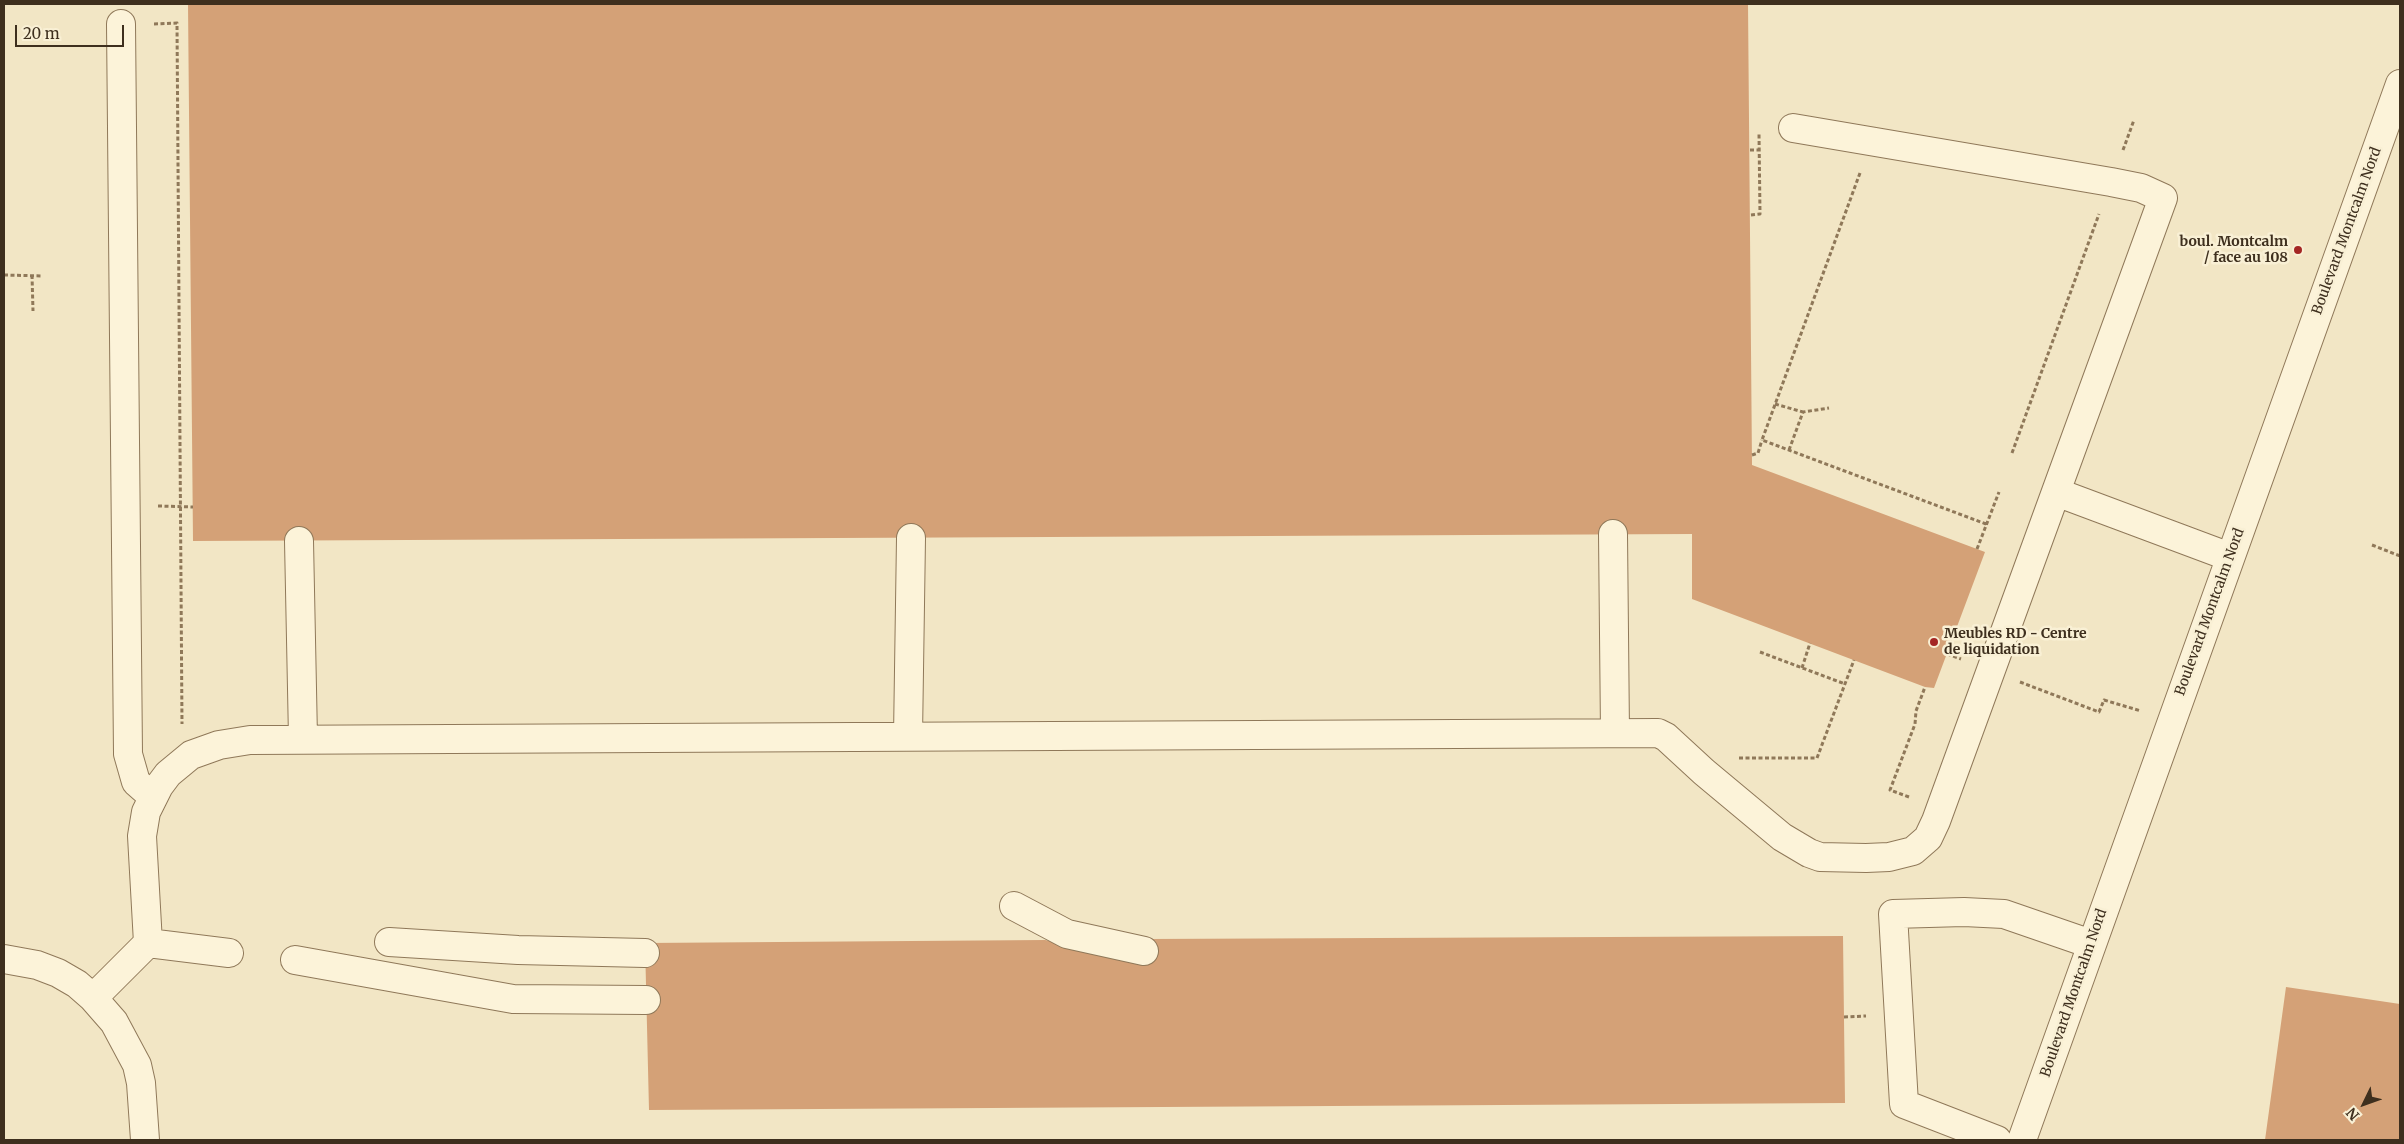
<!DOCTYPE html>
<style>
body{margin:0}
#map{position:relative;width:2404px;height:1144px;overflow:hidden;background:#f2e6c5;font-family:Merriweather,serif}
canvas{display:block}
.frame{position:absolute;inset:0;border:5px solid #3e2f1e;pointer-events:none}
.north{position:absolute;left:2339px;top:1079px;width:50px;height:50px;-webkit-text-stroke:4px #f9f0d5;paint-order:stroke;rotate:228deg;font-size:14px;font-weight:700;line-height:20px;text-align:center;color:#3e2f1e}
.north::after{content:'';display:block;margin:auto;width:18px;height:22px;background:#3e2f1e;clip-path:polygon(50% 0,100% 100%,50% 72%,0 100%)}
.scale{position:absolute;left:15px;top:25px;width:109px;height:22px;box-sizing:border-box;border:2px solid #3e2f1e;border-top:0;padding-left:6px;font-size:15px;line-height:18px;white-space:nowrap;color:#3e2f1e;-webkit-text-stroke:4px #f9f0d5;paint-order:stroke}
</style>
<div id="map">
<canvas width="2404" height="1144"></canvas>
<div class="frame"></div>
<div class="north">N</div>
<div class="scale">20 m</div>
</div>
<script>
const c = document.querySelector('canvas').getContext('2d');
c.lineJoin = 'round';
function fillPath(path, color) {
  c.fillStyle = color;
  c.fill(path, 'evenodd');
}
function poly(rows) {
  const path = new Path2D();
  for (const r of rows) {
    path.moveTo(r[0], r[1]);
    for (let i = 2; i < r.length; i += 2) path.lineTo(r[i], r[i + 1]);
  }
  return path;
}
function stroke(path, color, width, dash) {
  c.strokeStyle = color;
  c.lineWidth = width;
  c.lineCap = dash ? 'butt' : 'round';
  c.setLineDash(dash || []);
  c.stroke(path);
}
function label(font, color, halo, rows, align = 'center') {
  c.font = font + ' Merriweather,serif';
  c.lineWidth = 5;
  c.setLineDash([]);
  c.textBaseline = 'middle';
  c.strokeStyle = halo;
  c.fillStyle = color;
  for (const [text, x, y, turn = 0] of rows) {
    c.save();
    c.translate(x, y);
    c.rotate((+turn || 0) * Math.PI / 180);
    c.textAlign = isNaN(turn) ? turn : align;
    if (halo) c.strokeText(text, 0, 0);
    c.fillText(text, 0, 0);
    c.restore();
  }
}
fillPath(poly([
 [188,4,1748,4,1752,465,1985,552,1934,688,1925,687,1692,599,1692,534,193,541],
 [1843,936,1845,1103,649,1110,645,943,1045,940,1142,962,1147,939],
 [2286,987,2400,1004,2400,1140,2265,1140]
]), '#d4a177');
const minor = poly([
 [121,24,128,754,136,782,153,797],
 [2056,492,2230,557],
 [1613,534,1615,733],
 [299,541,303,738],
 [908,736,911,538],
 [1014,906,1067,934,1144,951],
 [389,942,518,950,645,953],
 [148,943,229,953],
 [4,959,37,965,58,973,77,984,93,998,114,1022,137,1065,141,1083,145,1140],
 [295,960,513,999,646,1000],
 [93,998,148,943,142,836,146,812,159,786,168,774,191,755,219,745,250,740,1658,733,1666,737,1704,772,1782,837,1809,853,1820,857,1866,858,1889,857,1913,851,1928,838,1936,821,2163,198,2141,188,2111,182,1793,128],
 [1997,1140,1904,1104,1893,914,1964,912,2004,914,2091,944],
 [2022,1140,2400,84]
]);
stroke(minor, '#8f7859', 30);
stroke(poly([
 [154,24,177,23,182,724],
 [1750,150,1759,150],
 [2123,150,2134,120],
 [1860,173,1762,440,1986,524],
 [1751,215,1760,214,1759,134],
 [4,275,43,276],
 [32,275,33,311],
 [1775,404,1803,412],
 [1789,450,1803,412,1829,408],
 [2012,453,2099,214],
 [1752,455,1758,453,1762,440],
 [158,506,193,507],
 [2372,545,2400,556],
 [1977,549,1999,492],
 [1760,652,1845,684],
 [1947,654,1961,659],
 [1802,668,1810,643],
 [2020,682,2099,712,2104,700,2141,711],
 [1739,758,1817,758,1854,660],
 [1909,797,1890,790,1915,724,1916,711,1925,687],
 [1844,1017,1866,1016]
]), '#8f7859', 3, [4, 2.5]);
stroke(minor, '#fcf3d9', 28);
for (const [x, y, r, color] of [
 [2298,250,5,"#a42623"],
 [1934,642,5,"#a42623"]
]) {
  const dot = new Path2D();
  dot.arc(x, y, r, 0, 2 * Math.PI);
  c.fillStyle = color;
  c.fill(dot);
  stroke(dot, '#f9f0d5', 2);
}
label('14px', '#3e2f1e', '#f9f0d5', [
 ["Boulevard Montcalm Nord",2347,231,-70],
 ["Boulevard Montcalm Nord",2210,612,-70],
 ["Boulevard Montcalm Nord",2074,993,-71]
]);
label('bold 14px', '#3e2f1e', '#f9f0d5', [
 ["boul. Montcalm",2288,242],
 ["/ face au 108",2288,258],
 ["Meubles RD - Centre",1944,634,"left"],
 ["de liquidation",1944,650,"left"]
], 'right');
</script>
